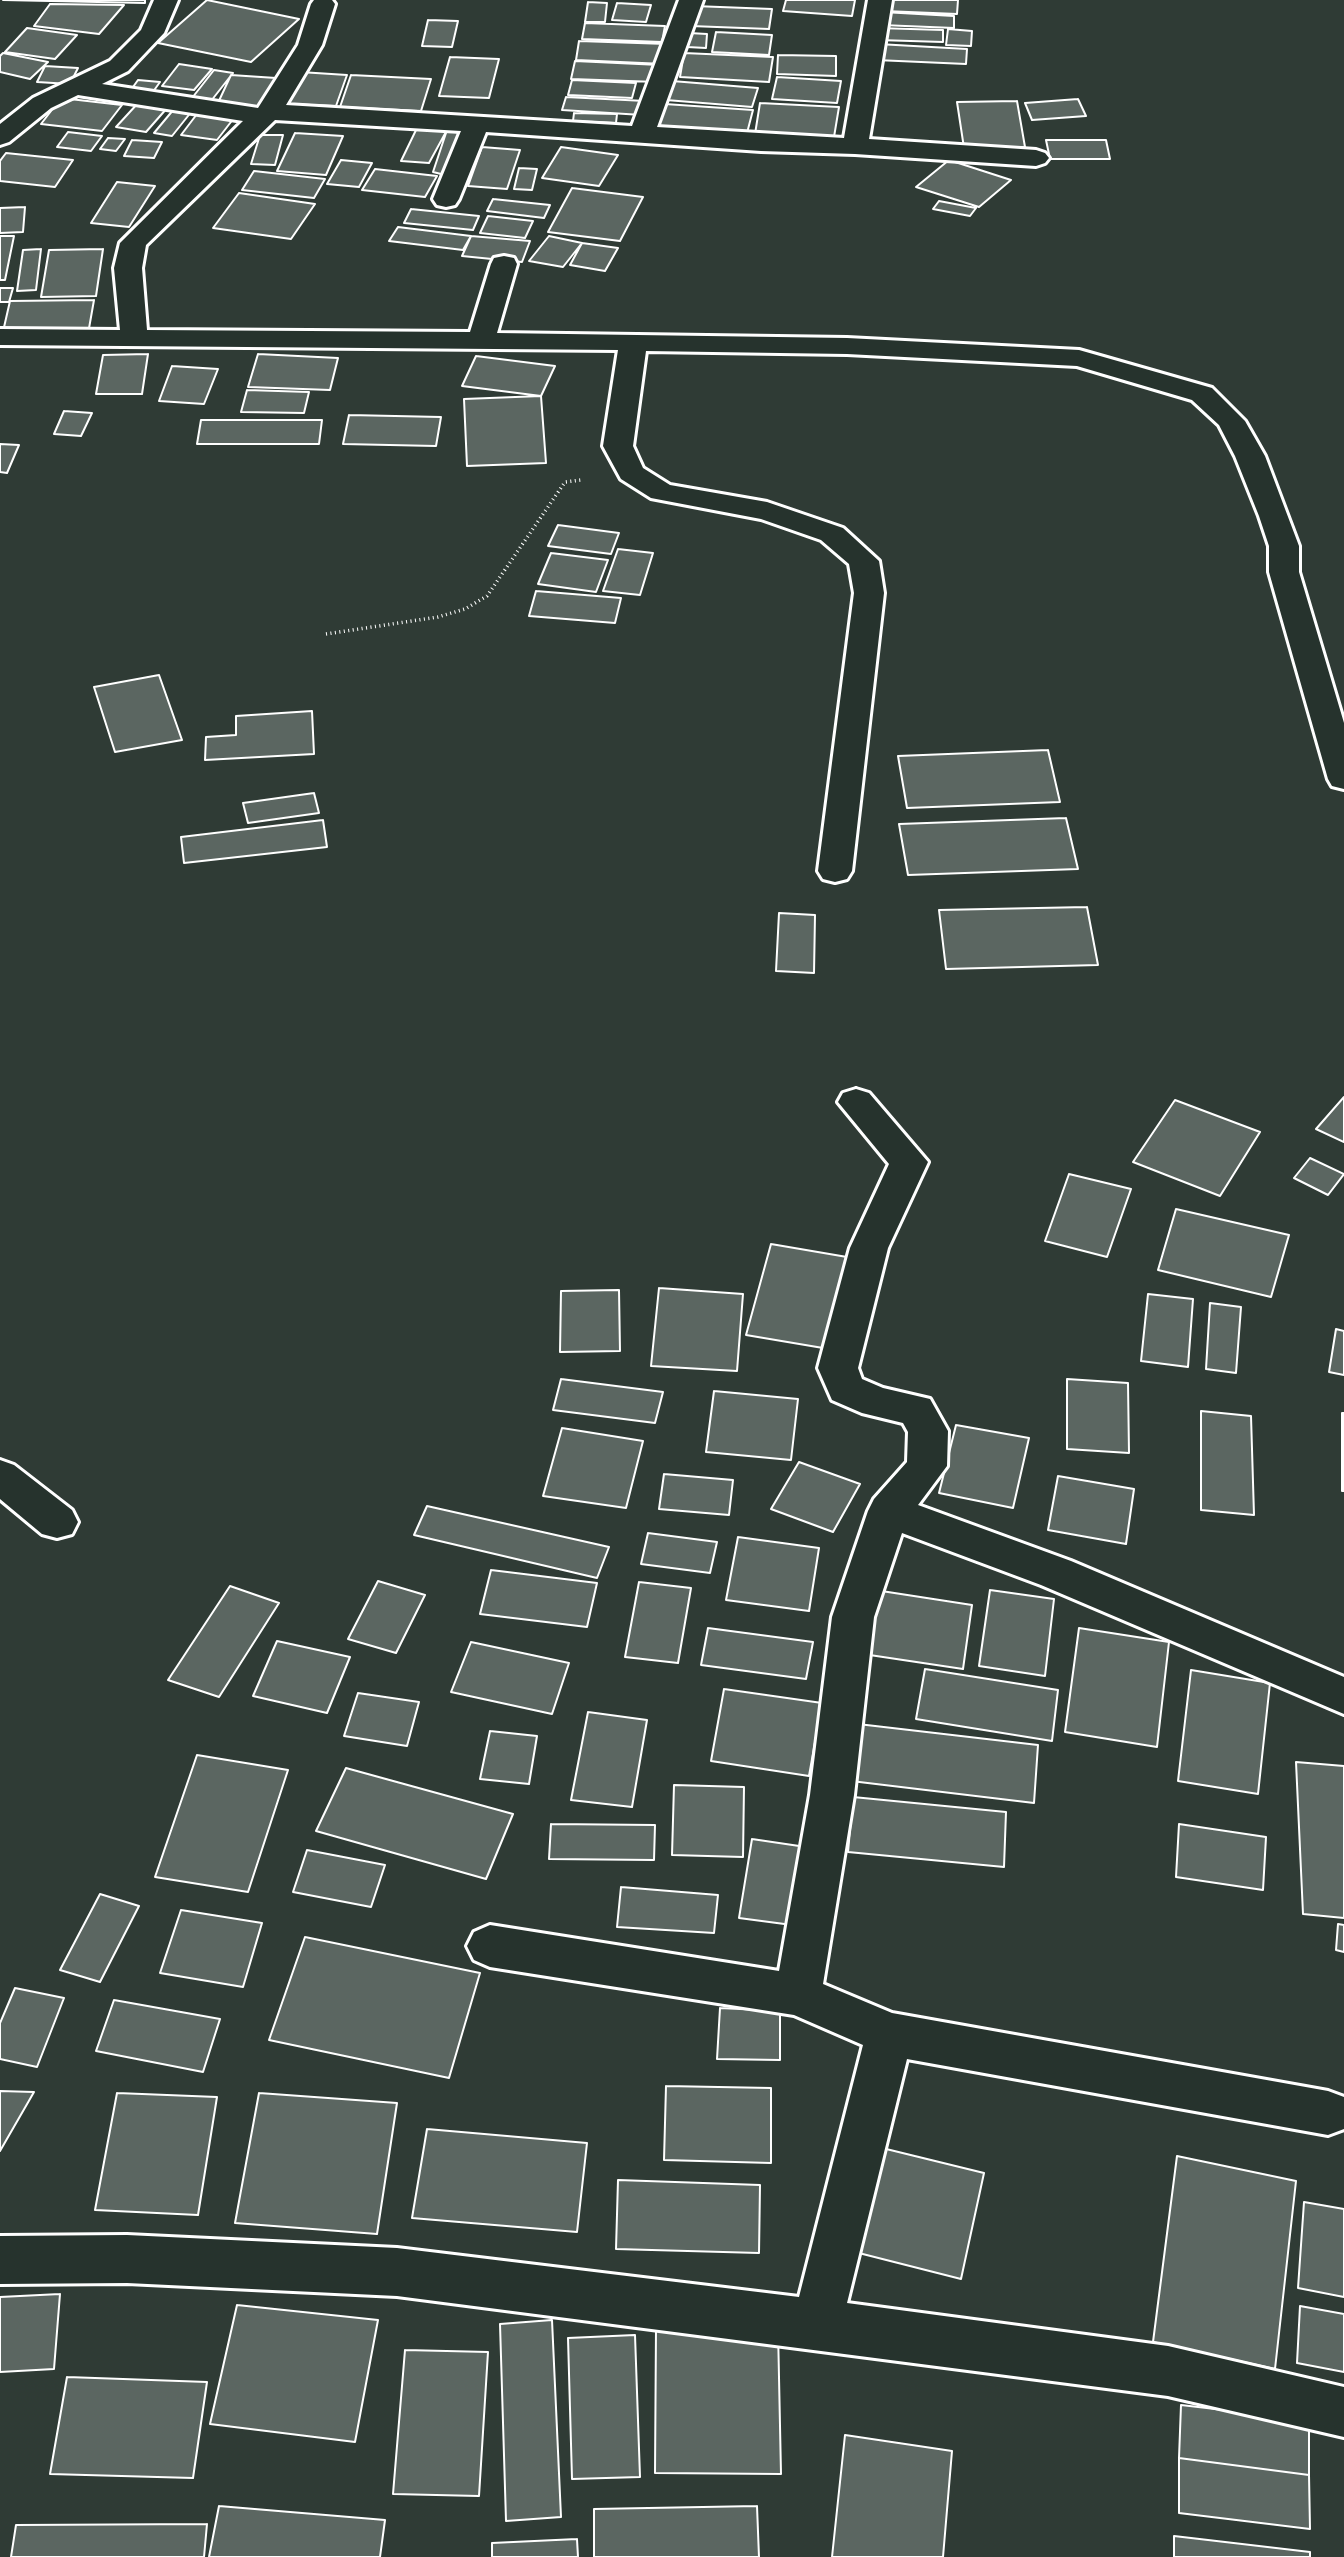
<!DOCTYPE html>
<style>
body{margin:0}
canvas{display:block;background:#2f3b35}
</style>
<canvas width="1344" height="2557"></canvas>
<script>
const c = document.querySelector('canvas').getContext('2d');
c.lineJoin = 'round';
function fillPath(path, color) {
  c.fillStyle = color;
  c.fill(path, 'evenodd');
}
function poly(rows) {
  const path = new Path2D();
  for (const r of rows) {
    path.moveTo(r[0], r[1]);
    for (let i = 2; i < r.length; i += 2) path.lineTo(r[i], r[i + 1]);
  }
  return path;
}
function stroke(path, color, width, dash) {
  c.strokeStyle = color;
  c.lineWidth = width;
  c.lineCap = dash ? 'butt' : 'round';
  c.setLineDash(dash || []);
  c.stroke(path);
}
const building = poly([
 [3,0,145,0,145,3,3,0],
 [207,0,299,19,251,62,158,43,207,0],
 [786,0,855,0,852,16,783,11,786,0],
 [885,0,958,0,957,14,884,11,885,0],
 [588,2,607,3,605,22,585,22,588,2],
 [617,3,651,5,646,22,612,20,617,3],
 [50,4,124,5,99,34,34,26,50,4],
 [694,6,772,9,769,29,691,26,694,6],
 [883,12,954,16,954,28,881,25,883,12],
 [428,20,458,21,452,47,422,46,428,20],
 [585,23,665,26,662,42,582,39,585,23],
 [27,28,77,35,55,59,5,52,27,28],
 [878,28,943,30,943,42,878,40,878,28],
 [948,29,972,31,971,46,946,45,948,29],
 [716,32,772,35,769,55,712,52,716,32],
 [689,33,707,34,706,48,687,47,689,33],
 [579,41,667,44,664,64,576,60,579,41],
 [878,44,967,49,966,64,876,60,878,44],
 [3,53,48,62,30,79,0,72,0,56,3,53],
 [684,53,773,57,769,82,680,77,684,53],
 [778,55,836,56,836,76,777,74,778,55],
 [450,57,499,59,489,98,439,96,450,57],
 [575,61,660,65,657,82,571,79,575,61],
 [179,64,212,69,194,90,162,86,179,64],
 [45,66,78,68,70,84,37,82,45,66],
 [214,70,233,73,211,101,192,98,214,70],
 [300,72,347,75,336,106,288,104,300,72],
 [231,75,276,78,263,107,217,105,231,75],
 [351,75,431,79,421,111,340,107,351,75],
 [777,77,841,81,837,103,772,99,777,77],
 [138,80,160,82,150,96,128,94,138,80],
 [572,80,636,83,632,98,568,95,572,80],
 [672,81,758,88,752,107,666,100,672,81],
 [566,97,645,101,642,115,562,110,566,97],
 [61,98,122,105,102,131,41,124,61,98],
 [1078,99,1086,116,1032,120,1025,103,1078,99],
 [1017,101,1025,147,964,148,957,102,1017,101],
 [139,102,168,107,146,132,116,127,139,102],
 [760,103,839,107,834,137,755,134,760,103],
 [665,104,753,110,747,133,658,126,665,104],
 [174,109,192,111,172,136,154,133,174,109],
 [574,113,617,114,616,123,573,121,574,113],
 [197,114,234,118,217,140,181,135,197,114],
 [417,128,447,130,429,163,401,161,417,128],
 [447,130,462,130,449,176,433,172,447,130],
 [68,132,102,136,91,151,57,147,68,132],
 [295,133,343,136,326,175,277,171,295,133],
 [260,135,283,135,275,165,251,164,260,135],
 [108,138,125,139,116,151,100,149,108,138],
 [132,140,162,142,154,158,124,156,132,140],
 [1046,140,1106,140,1110,159,1050,159,1046,140],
 [482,147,520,150,507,189,468,186,482,147],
 [561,147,618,155,599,186,542,178,561,147],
 [6,153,73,160,55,187,0,181,0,161,6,153],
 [341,160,372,163,359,187,327,184,341,160],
 [949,160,1011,180,979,207,916,187,949,160],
 [519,168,537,169,532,190,514,189,519,168],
 [375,169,437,176,425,197,362,190,375,169],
 [254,171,325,179,314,198,242,190,254,171],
 [117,182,155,186,129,227,91,223,117,182],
 [572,188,643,197,620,241,548,232,572,188],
 [239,193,315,204,291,239,213,228,239,193],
 [493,199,550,205,544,218,487,211,493,199],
 [939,201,976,208,970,216,933,209,939,201],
 [25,207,23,232,0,233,0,208,25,207],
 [411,209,479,216,473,230,404,223,411,209],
 [488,216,533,221,525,238,480,233,488,216],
 [398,227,471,236,463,250,389,241,398,227],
 [0,236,14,236,5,280,0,280,0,236],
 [471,236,530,241,522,262,462,256,471,236],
 [549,236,582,243,563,267,529,261,549,236],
 [582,243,618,248,605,271,570,265,582,243],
 [41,249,36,290,17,291,23,250,41,249],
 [103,249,96,296,41,297,49,250,103,249],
 [0,288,13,288,9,302,0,302,0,288],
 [94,300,88,334,2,336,10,301,94,300],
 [148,354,142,394,96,394,103,355,148,354],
 [258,354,338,358,330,390,248,387,258,354],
 [476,356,555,366,541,396,462,386,476,356],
 [172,366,218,369,204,404,159,401,172,366],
 [247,390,309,392,304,413,241,412,247,390],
 [541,396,546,463,467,466,464,399,541,396],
 [64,411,92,413,81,436,54,434,64,411],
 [349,415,441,417,436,446,343,444,349,415],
 [201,420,322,420,319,444,197,444,201,420],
 [0,444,19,445,7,473,0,472,0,444],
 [558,525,619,533,611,554,548,546,558,525],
 [618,549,653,553,640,595,603,591,618,549],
 [551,553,608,560,596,592,538,584,551,553],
 [536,591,621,598,615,623,529,616,536,591],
 [159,675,182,740,115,752,94,687,159,675],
 [312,711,314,754,205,760,206,737,236,735,236,716,312,711],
 [1048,750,1060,802,907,808,898,756,1048,750],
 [314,793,319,813,248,823,243,803,314,793],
 [1066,818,1078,869,908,875,899,824,1066,818],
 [323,820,327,847,184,863,181,837,323,820],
 [1087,907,1098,965,946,969,939,910,1087,907],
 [779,913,815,915,814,973,776,971,779,913],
 [1344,1097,1344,1142,1316,1129,1344,1097],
 [1175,1100,1260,1132,1220,1196,1133,1162,1175,1100],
 [1310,1158,1344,1174,1328,1195,1294,1178,1310,1158],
 [1069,1174,1131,1189,1107,1257,1045,1241,1069,1174],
 [1176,1209,1289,1235,1271,1297,1158,1270,1176,1209],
 [771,1244,847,1257,823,1348,746,1335,771,1244],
 [659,1288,743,1294,737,1371,651,1366,659,1288],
 [619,1290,620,1351,560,1352,561,1291,619,1290],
 [1148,1294,1193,1299,1188,1367,1141,1361,1148,1294],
 [1210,1303,1241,1307,1236,1373,1206,1369,1210,1303],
 [1336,1329,1344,1331,1344,1375,1329,1372,1336,1329],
 [561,1379,663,1392,655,1423,553,1410,561,1379],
 [1067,1379,1128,1383,1129,1453,1067,1449,1067,1379],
 [714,1391,798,1399,791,1460,706,1452,714,1391],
 [1201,1411,1251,1416,1254,1515,1201,1510,1201,1411],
 [1342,1413,1344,1413,1344,1491,1342,1491,1342,1413],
 [956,1425,1029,1438,1013,1508,939,1493,956,1425],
 [562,1428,643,1441,626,1508,543,1496,562,1428],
 [799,1462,860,1484,833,1532,771,1509,799,1462],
 [664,1474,733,1480,729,1515,659,1509,664,1474],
 [1058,1476,1134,1489,1126,1544,1048,1530,1058,1476],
 [427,1506,609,1547,597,1578,414,1535,427,1506],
 [648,1533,717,1542,710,1573,641,1564,648,1533],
 [738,1537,819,1548,809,1611,726,1600,738,1537],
 [491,1570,597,1583,587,1627,480,1614,491,1570],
 [378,1581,425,1595,396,1653,348,1639,378,1581],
 [639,1582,691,1588,678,1663,625,1657,639,1582],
 [230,1586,279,1603,219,1697,168,1680,230,1586],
 [875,1590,972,1605,963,1669,863,1654,875,1590],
 [990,1590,1054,1599,1045,1676,979,1666,990,1590],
 [708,1628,813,1642,806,1679,701,1665,708,1628],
 [1079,1628,1169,1642,1157,1747,1065,1732,1079,1628],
 [277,1641,350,1657,327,1713,253,1696,277,1641],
 [471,1642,569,1663,552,1714,451,1692,471,1642],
 [925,1669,1058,1690,1052,1741,916,1719,925,1669],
 [1191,1670,1270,1683,1258,1794,1178,1781,1191,1670],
 [724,1689,822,1703,809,1776,711,1761,724,1689],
 [358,1693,419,1702,407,1746,344,1736,358,1693],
 [588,1712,647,1720,632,1807,571,1800,588,1712],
 [858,1724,1038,1745,1034,1803,851,1781,858,1724],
 [490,1731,537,1736,529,1784,480,1779,490,1731],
 [197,1755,288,1770,248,1892,155,1877,197,1755],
 [1296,1762,1344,1766,1344,1918,1303,1914,1296,1762],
 [346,1768,513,1814,486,1879,316,1831,346,1768],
 [674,1785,744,1787,743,1857,672,1855,674,1785],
 [853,1797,1006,1812,1004,1867,848,1852,853,1797],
 [551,1824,655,1825,654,1860,549,1859,551,1824],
 [1179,1824,1266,1837,1263,1890,1176,1877,1179,1824],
 [752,1839,806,1847,792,1925,739,1918,752,1839],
 [307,1850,385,1865,371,1907,293,1892,307,1850],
 [621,1887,718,1895,714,1933,617,1927,621,1887],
 [100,1894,139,1906,100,1982,60,1970,100,1894],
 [181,1910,262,1923,243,1987,160,1973,181,1910],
 [1338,1924,1344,1925,1344,1952,1336,1950,1338,1924],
 [305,1937,480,1973,449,2078,269,2040,305,1937],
 [15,1988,64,1998,37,2067,0,2059,0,2023,15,1988],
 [114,2000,220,2019,203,2072,96,2051,114,2000],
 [720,2008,780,2011,780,2060,717,2059,720,2008],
 [666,2086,771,2088,771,2163,664,2160,666,2086],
 [0,2091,34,2092,0,2151,0,2091],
 [117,2093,217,2097,198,2215,95,2210,117,2093],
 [259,2093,397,2103,377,2234,235,2223,259,2093],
 [427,2129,587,2143,577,2232,412,2218,427,2129],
 [874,2146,984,2173,961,2279,847,2250,874,2146],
 [1177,2156,1296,2181,1275,2369,1153,2342,1177,2156],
 [618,2180,760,2185,759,2253,616,2249,618,2180],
 [1304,2202,1344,2209,1344,2297,1298,2288,1304,2202],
 [60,2294,54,2369,0,2372,0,2297,60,2294],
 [237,2305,378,2320,355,2442,210,2424,237,2305],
 [1300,2306,1344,2314,1344,2372,1297,2363,1300,2306],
 [552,2320,561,2517,506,2521,500,2324,552,2320],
 [656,2328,778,2329,781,2474,655,2473,656,2328],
 [635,2335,640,2477,572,2479,568,2338,635,2335],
 [405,2350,488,2352,479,2496,393,2494,405,2350],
 [67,2377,207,2382,193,2478,50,2474,67,2377],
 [1181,2405,1309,2420,1309,2475,1179,2458,1181,2405],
 [845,2435,952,2451,943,2557,832,2557,845,2435],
 [1179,2458,1309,2475,1310,2529,1179,2513,1179,2458],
 [219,2506,385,2520,380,2557,209,2557,219,2506],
 [757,2506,759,2557,594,2557,594,2509,757,2506],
 [207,2524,204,2557,11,2557,16,2525,207,2524],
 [1174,2536,1310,2552,1310,2557,1174,2557,1174,2536],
 [577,2539,578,2557,492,2557,492,2543,577,2539]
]);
fillPath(building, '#5b6661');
stroke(building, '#fff', 2);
const street = poly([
 [154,0,178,0,164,33,128,71,102,84,258,108,298,45,311,4,314,0,332,0,335,4,322,45,286,105,632,126,679,0,703,0,657,127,844,138,868,0,892,0,869,139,1036,150,1045,153,1049,158,1045,163,1036,166,855,154,761,151,486,132,459,199,455,205,446,207,437,205,433,199,461,131,275,120,146,245,142,268,147,330,470,332,491,264,494,258,504,256,514,258,517,264,497,333,847,338,1079,350,1212,388,1245,421,1265,456,1299,546,1299,572,1344,723,1344,789,1332,786,1328,779,1269,572,1269,546,1259,516,1235,456,1219,425,1192,400,1077,366,847,354,646,351,633,446,643,468,670,485,767,502,843,528,879,561,884,593,852,871,847,879,835,882,823,879,818,871,854,593,849,564,821,540,761,519,651,498,621,479,603,446,618,350,0,345,0,329,120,330,114,268,120,243,243,121,78,95,51,108,9,142,0,145,0,124,33,98,110,61,141,30,154,0],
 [856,1089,869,1093,928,1162,888,1248,858,1368,862,1379,883,1388,930,1399,948,1431,947,1466,918,1505,1071,1561,1344,1677,1344,1714,1041,1585,902,1533,874,1617,854,1795,823,1984,892,2013,1328,2091,1344,2097,1344,2129,1328,2135,907,2059,847,2303,1168,2346,1344,2387,1344,2437,1168,2396,397,2296,127,2283,0,2284,0,2236,127,2235,397,2248,799,2297,863,2045,794,2015,490,1967,474,1960,467,1946,474,1932,490,1925,779,1971,810,1795,832,1617,868,1511,874,1499,907,1462,908,1432,903,1423,862,1413,832,1400,818,1368,850,1248,889,1164,838,1102,843,1093,856,1089],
 [0,1460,14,1465,72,1510,78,1522,72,1534,57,1538,42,1534,0,1499,0,1460]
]);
stroke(street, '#fff', 6);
stroke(poly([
 [326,634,438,617,465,609,487,596,565,482,581,480]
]), '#fff', 3.5, [1, 3.5]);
fillPath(street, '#26332d');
</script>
